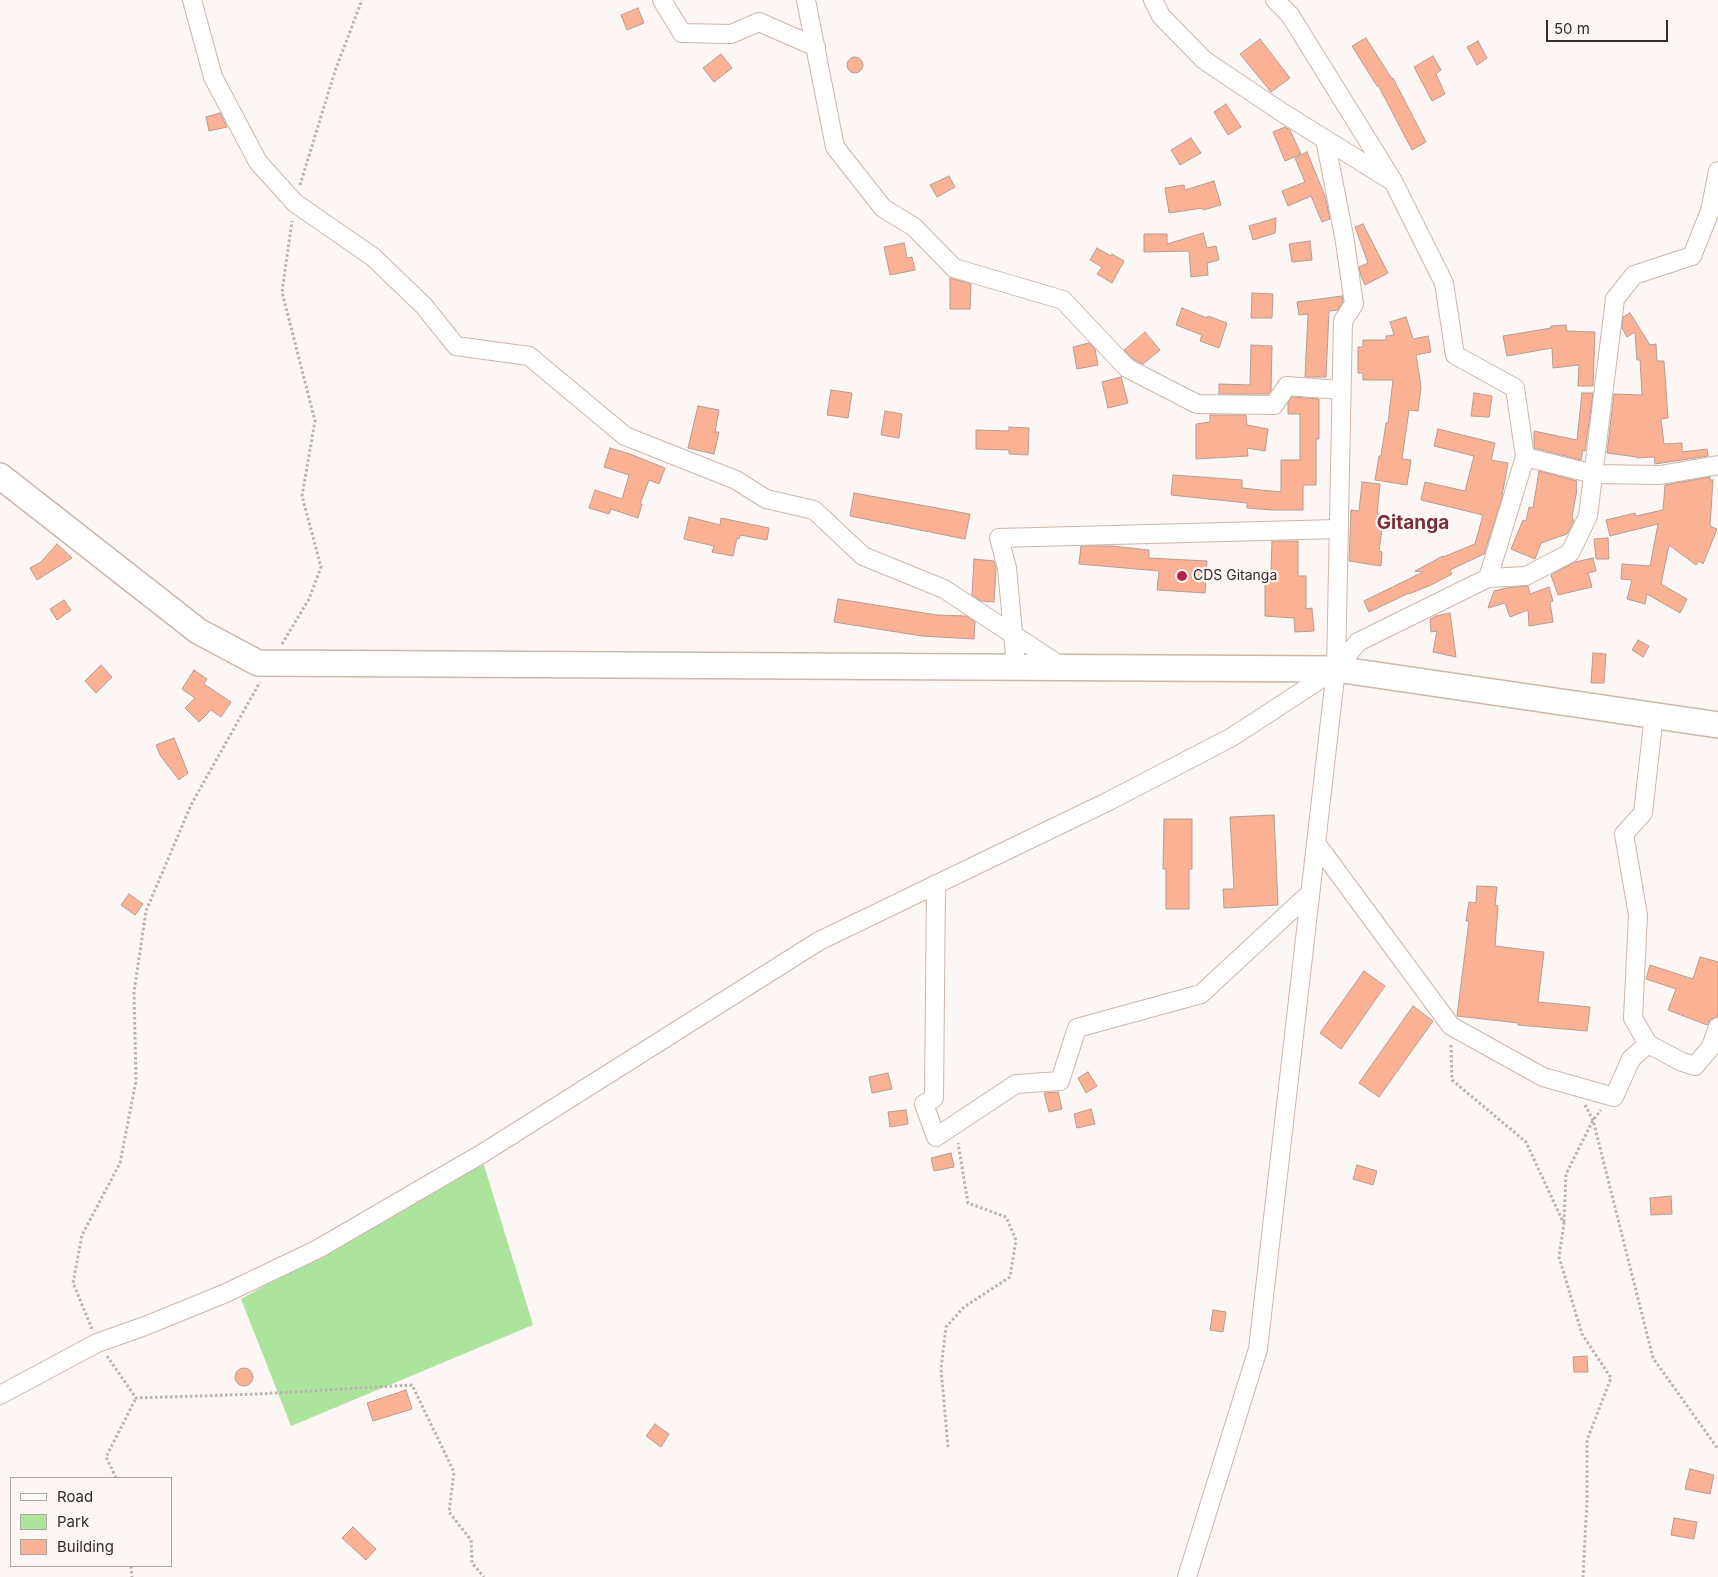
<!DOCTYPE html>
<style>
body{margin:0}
#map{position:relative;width:1718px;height:1577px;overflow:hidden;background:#fcf6f4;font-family:Inter,sans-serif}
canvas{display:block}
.legend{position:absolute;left:10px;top:1477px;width:162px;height:90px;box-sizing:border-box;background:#fcf6f4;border:1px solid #aca5a2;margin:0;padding:6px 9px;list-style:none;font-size:15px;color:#352b26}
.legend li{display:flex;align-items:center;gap:10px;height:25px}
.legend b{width:25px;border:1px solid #aca5a2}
.scale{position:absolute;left:1546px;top:20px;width:122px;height:22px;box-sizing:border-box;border:2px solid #352b26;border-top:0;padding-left:6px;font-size:15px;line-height:18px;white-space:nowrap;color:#352b26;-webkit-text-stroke:4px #fcf6f4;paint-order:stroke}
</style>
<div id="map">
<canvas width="1718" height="1577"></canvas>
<ul class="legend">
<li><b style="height:6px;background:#fff"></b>Road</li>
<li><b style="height:14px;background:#ace39d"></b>Park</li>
<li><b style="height:14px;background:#fbb193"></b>Building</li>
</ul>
<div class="scale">50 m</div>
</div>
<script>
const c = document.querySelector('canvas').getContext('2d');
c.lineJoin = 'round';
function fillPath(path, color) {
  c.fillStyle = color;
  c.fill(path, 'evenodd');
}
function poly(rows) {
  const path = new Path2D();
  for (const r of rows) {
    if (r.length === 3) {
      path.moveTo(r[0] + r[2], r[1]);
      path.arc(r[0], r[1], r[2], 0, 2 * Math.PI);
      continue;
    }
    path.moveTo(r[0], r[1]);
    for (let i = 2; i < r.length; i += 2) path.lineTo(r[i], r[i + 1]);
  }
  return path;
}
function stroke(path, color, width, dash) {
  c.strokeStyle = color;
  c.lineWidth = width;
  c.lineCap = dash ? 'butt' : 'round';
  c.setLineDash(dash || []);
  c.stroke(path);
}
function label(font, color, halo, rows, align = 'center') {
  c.font = font + ' Inter,sans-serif';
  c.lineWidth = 4.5;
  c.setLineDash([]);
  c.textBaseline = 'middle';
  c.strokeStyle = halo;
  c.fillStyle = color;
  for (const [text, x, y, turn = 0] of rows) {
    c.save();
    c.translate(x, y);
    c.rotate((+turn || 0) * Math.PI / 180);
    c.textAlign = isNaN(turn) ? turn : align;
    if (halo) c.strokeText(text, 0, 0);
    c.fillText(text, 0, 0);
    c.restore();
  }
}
fillPath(poly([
 [483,1162,533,1325,291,1426,241,1299]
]), '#ace39d');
const building = poly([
 [638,8,644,23,627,30,621,15,638,8],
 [1366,38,1392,79,1393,78,1426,142,1412,150,1378,85,1377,86,1352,46,1366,38],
 [1260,39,1290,78,1271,92,1240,54,1260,39],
 [1478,41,1487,58,1477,65,1467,47,1478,41],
 [721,54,732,68,714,82,703,68,721,54],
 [1433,56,1441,70,1436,74,1445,94,1432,101,1414,67,1433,56],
 [855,65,8],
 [1226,104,1241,127,1228,135,1214,112,1226,104],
 [220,113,227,127,209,131,206,117,220,113],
 [1285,127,1290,130,1301,154,1285,161,1273,132,1285,127],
 [1191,138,1201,153,1180,165,1171,150,1191,138],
 [1307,152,1325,196,1330,219,1322,222,1311,196,1288,206,1282,191,1305,182,1295,158,1307,152],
 [949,176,955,187,937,197,930,185,949,176],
 [1214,181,1221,205,1203,210,1203,208,1169,213,1165,188,1184,185,1185,190,1214,181],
 [1276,218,1275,233,1253,240,1249,226,1276,218],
 [1363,224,1388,273,1365,285,1361,276,1359,267,1368,263,1355,227,1363,224],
 [1203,233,1207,248,1216,246,1219,260,1207,263,1208,275,1191,277,1189,251,1144,252,1144,234,1167,234,1167,244,1203,233],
 [1310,241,1312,260,1292,262,1289,244,1310,241],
 [904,243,907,258,912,257,915,270,890,275,884,247,904,243],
 [1097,248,1111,256,1112,254,1124,261,1112,283,1097,274,1102,267,1090,260,1097,248],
 [950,278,971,284,970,309,950,309,950,278],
 [1252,293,1273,294,1272,318,1251,318,1252,293],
 [1342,296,1343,302,1338,310,1329,311,1326,377,1305,377,1308,314,1299,315,1297,302,1342,296],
 [1182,308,1207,318,1208,316,1227,323,1219,348,1200,341,1202,335,1176,325,1182,308],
 [1630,313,1650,345,1656,344,1657,361,1664,361,1668,418,1661,419,1664,444,1682,443,1682,452,1707,449,1708,456,1655,464,1654,457,1637,458,1637,457,1607,453,1614,394,1642,395,1640,360,1637,360,1635,332,1627,337,1622,328,1623,317,1630,313],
 [1406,317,1413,339,1428,336,1431,352,1416,355,1421,387,1418,411,1409,410,1402,459,1411,460,1407,485,1375,480,1379,456,1381,456,1386,423,1388,423,1393,380,1363,380,1363,373,1358,373,1358,347,1363,347,1363,340,1386,340,1386,336,1394,335,1390,322,1406,317],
 [1566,325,1567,331,1595,332,1593,386,1578,386,1579,365,1553,368,1552,348,1507,356,1503,336,1551,328,1551,326,1566,325],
 [1145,332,1160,350,1143,364,1133,359,1124,350,1145,332],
 [1089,343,1095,349,1098,365,1077,369,1073,347,1089,343],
 [1251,345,1272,346,1271,391,1268,394,1219,394,1219,384,1250,385,1251,345],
 [1121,377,1128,403,1108,408,1102,382,1121,377],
 [831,390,852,393,848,418,827,415,831,390],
 [1474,393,1492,396,1489,417,1471,416,1474,393],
 [1582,393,1593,393,1585,451,1583,450,1581,460,1534,448,1534,431,1577,440,1582,393],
 [1292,397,1319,399,1319,439,1316,439,1316,485,1303,485,1303,510,1272,510,1247,508,1247,503,1171,495,1173,475,1242,480,1242,488,1281,492,1281,460,1300,460,1300,414,1288,414,1288,403,1292,397],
 [698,406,719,410,715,432,719,432,714,454,688,448,698,406],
 [885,411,902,414,899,438,881,435,885,411],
 [1210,415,1246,415,1247,425,1268,429,1265,451,1247,448,1248,456,1196,459,1196,424,1210,422,1210,415],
 [1009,427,1029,428,1028,455,1009,454,1009,450,976,449,976,430,1009,431,1009,427],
 [1438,429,1495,443,1491,460,1508,463,1501,501,1484,554,1450,570,1452,574,1431,585,1409,594,1409,593,1369,612,1364,601,1423,572,1415,571,1443,556,1443,557,1475,544,1483,515,1421,500,1425,482,1465,491,1474,456,1434,446,1438,429],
 [610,448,630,454,665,468,659,484,649,480,640,504,642,504,638,518,611,509,609,514,589,508,595,490,622,499,629,475,604,467,610,448],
 [1539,471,1577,481,1576,489,1577,489,1572,517,1574,521,1567,534,1541,543,1535,559,1511,549,1523,520,1526,521,1529,507,1533,508,1539,471],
 [1710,477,1710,480,1713,480,1710,526,1717,529,1703,564,1699,561,1696,565,1669,545,1661,584,1687,599,1680,613,1647,594,1645,604,1627,599,1632,580,1621,579,1622,564,1650,566,1658,524,1610,536,1606,520,1635,513,1636,516,1663,510,1665,485,1710,477],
 [1362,482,1380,484,1377,514,1384,515,1379,551,1382,552,1381,566,1349,561,1351,510,1359,511,1362,482],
 [854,493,970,514,965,539,850,516,854,493],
 [689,517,720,525,721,518,769,528,767,540,740,535,739,539,737,538,733,556,712,552,714,546,684,539,689,517],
 [1608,538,1609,559,1596,559,1594,539,1608,538],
 [1272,541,1298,541,1298,576,1306,576,1306,609,1312,608,1314,631,1295,632,1294,618,1265,616,1265,572,1271,572,1272,541],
 [57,544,72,558,37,580,30,568,41,562,57,544],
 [1081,546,1112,546,1149,550,1149,558,1207,561,1205,593,1157,590,1159,571,1079,564,1081,546],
 [1593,558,1596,571,1588,573,1592,587,1558,595,1551,575,1575,562,1593,558],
 [974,559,994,561,996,569,994,602,981,601,972,595,974,559],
 [1528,586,1530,594,1549,587,1553,601,1550,602,1553,622,1529,626,1528,610,1510,617,1505,603,1488,608,1494,591,1506,588,1528,586],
 [838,599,937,615,966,616,975,622,974,639,922,636,834,622,838,599],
 [64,600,71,610,57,620,50,609,64,600],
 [1450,613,1456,657,1433,652,1437,631,1431,632,1430,619,1436,616,1450,613],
 [1638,640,1649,646,1643,657,1632,650,1638,640],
 [1593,653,1606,654,1604,683,1591,683,1593,653],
 [101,665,112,677,96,693,85,681,101,665],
 [194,670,207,679,204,684,231,702,221,717,211,710,199,722,185,708,195,698,182,689,194,670],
 [174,738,188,773,179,780,160,755,156,745,174,738],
 [1274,815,1278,905,1224,908,1223,889,1234,889,1230,817,1274,815],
 [1164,819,1192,819,1192,869,1189,869,1189,909,1166,909,1166,869,1163,869,1164,819],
 [1477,886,1497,887,1495,905,1498,906,1495,946,1544,952,1538,1002,1590,1007,1587,1031,1518,1025,1518,1023,1457,1016,1469,921,1466,921,1469,902,1476,903,1477,886],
 [129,894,143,904,135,915,121,905,129,894],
 [1700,957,1718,962,1718,1013,1717,1017,1711,1019,1707,1025,1668,1010,1676,989,1646,979,1650,965,1693,979,1700,957],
 [1364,971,1385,986,1341,1049,1320,1033,1364,971],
 [1413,1006,1433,1021,1379,1097,1359,1083,1413,1006],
 [1088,1072,1097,1086,1086,1093,1078,1078,1088,1072],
 [888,1073,892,1089,872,1093,869,1077,888,1073],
 [1058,1092,1062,1109,1049,1112,1044,1093,1058,1092],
 [1091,1109,1095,1124,1077,1128,1074,1114,1091,1109],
 [906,1110,908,1124,890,1127,888,1112,906,1110],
 [951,1153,954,1167,934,1171,931,1158,951,1153],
 [1357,1165,1377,1171,1373,1185,1353,1179,1357,1165],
 [1671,1196,1672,1214,1651,1215,1650,1198,1671,1196],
 [1213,1310,1226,1312,1223,1332,1210,1330,1213,1310],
 [1587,1356,1588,1372,1574,1372,1573,1357,1587,1356],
 [244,1377,9],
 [406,1390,412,1409,373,1421,367,1403,406,1390],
 [655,1424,669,1434,661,1447,646,1436,655,1424],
 [1690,1469,1714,1475,1710,1494,1685,1489,1690,1469],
 [1674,1518,1697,1522,1694,1539,1671,1535,1674,1518],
 [353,1527,376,1549,366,1560,342,1538,353,1527]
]);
fillPath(building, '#fbb193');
stroke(building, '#b69c92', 1);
const street = poly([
 [192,0,213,77,258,162,295,203,373,257,424,306,456,346,529,356,625,436,736,480,766,499,814,510,863,556,944,589,1061,666],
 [662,0,682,33,731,34,759,22,816,47],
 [806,0,835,147,883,208,914,227,954,268,1063,300,1127,368,1197,404,1274,405,1287,386,1340,390],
 [1153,0,1161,16,1204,60,1283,113,1389,179],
 [1275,0,1290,15,1393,181,1444,283,1455,355,1515,388,1525,457,1488,578],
 [1525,457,1594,474,1660,475,1718,465],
 [1016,666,1007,568,999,538,1338,529],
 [1654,715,1643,813,1624,834,1638,915,1633,1018,1648,1044,1682,1062,1695,1066,1711,1047,1718,1027],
 [1316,843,1451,1026,1543,1077,1614,1097,1631,1059,1648,1044],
 [936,884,934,1098,924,1104,936,1137,1016,1084,1060,1081,1077,1028,1201,994,1310,893],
 [0,1395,97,1343,145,1326,226,1293,318,1249,483,1153,819,941,1109,801,1232,737,1336,669,1358,642,1488,578,1526,576,1570,553,1588,516,1615,299,1634,275,1692,256,1710,211,1718,171],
 [1187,1577,1258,1349,1336,669,1343,321,1354,304,1344,236,1325,139]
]);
const secondary = poly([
 [0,476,198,631,258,663,1336,669,1718,725]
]);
stroke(street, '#ceb6a9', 20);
stroke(secondary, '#ceb6a9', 28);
stroke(poly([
 [300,185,335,71,362,0],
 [282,644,309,599,321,567,302,496,315,421,282,292,292,221],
 [1451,1045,1452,1080,1526,1142,1564,1224,1559,1257,1582,1334,1611,1378,1587,1440,1587,1501,1583,1577],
 [1585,1105,1593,1120,1653,1358,1718,1449],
 [1564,1222,1566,1174,1593,1120,1601,1110],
 [92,1329,73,1283,82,1235,120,1163,136,1081,134,992,146,911,191,805,260,682],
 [107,1356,136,1398,257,1394,412,1385,454,1472,449,1512,471,1540,472,1563,484,1577],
 [948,1447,941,1369,946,1327,964,1307,1010,1277,1016,1240,1006,1217,968,1203,958,1143],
 [116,1478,106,1457,136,1398],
 [131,1566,132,1577]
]), '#bab2af', 3, [2.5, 2.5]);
stroke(street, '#fff', 18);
stroke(secondary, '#fff', 25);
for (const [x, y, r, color] of [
 [1182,576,6,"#b32145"]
]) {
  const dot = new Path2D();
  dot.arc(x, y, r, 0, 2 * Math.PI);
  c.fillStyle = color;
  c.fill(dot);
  stroke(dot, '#fcf6f4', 2);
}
label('14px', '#352b26', '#fcf6f4', [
 ["CDS Gitanga",1193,576]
], 'left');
label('bold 19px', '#77303a', '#fcf6f4', [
 ["Gitanga",1413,523]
]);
</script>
